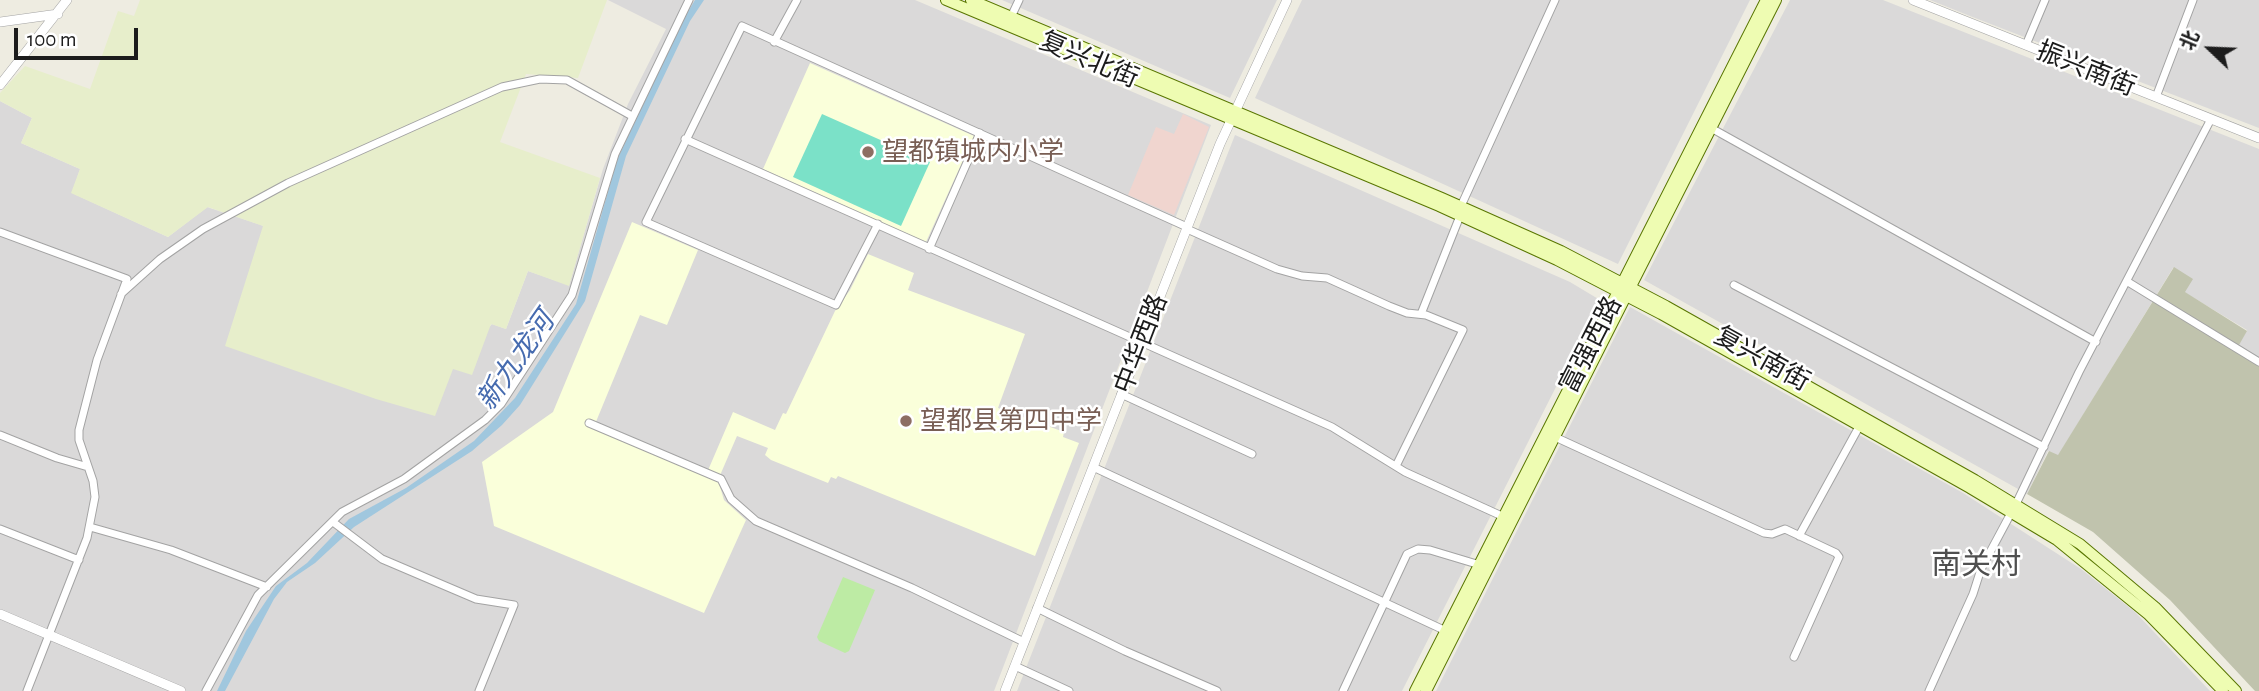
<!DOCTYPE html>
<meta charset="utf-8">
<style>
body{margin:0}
#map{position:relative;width:2259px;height:691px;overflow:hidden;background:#eeece1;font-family:"Alegreya Sans","Noto Sans SC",sans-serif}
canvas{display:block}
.north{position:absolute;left:2175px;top:14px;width:70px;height:70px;-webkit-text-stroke:5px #fff;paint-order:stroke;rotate:293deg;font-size:19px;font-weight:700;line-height:28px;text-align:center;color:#1c1c1c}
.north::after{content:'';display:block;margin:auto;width:24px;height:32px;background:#1c1c1c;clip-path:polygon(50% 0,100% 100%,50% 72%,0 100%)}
.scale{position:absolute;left:14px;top:28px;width:124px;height:32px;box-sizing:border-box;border:4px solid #1c1c1c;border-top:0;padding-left:9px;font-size:21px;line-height:24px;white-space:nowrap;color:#1c1c1c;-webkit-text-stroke:5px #fff;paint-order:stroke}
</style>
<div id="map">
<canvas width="2259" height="691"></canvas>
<div class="north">北</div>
<div class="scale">100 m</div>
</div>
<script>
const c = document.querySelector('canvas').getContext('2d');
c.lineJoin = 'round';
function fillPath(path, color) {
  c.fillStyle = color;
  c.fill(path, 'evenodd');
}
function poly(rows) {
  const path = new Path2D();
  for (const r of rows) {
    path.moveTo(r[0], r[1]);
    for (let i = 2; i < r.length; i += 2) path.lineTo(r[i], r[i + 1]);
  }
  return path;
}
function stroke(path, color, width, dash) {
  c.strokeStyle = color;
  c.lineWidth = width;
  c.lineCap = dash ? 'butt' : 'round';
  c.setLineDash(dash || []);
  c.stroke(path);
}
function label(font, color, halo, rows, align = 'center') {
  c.font = font + ' "Alegreya Sans","Noto Sans SC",sans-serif';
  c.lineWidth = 5;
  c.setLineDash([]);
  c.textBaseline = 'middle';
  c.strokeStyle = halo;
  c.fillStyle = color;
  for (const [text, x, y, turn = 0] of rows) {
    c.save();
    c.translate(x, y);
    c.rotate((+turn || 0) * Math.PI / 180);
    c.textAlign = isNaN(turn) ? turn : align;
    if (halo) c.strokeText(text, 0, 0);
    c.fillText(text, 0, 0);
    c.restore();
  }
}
fillPath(poly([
 [608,0,915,0,1211,125,994,691,0,691,0,101,32,118,21,143,80,169,72,193,168,237,207,207,264,226,226,346,453,368,492,324,506,329,528,271,569,285,603,169,628,104,666,29],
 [1002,0,1277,0,1230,98],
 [1302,0,1750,0,1618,264,1255,98],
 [1790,0,1883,0,2259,149,2259,358,2238,345,2247,330,2184,292,2173,268,2058,456,2048,451,2027,494,1644,280],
 [1930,0,2259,0,2259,128,1970,16],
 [1235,135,1570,282,1600,300,1402,691,1017,691],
 [1630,307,1963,493,2081,569,2135,612,2210,691,1436,691]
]), '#dad9d9');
fillPath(poly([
 [1183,114,1209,127,1174,215,1128,195,1156,127,1174,134]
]), '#f0d5cf');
fillPath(poly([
 [810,63,974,136,926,242,763,169],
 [632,222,698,250,667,325,640,315,593,429,706,475,733,412,775,430,783,413,786,414,835,311,850,290,868,254,914,273,908,290,1025,334,998,408,1064,432,1063,437,1079,443,1035,556,838,476,836,479,831,477,828,483,771,460,765,455,768,448,737,436,718,480,724,500,746,520,704,613,494,526,482,462,553,412]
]), '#faffda');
fillPath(poly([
 [2174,267,2193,279,2185,292,2247,331,2239,345,2259,358,2259,691,2255,691,2170,600,2093,532,2027,494,2049,451,2058,455]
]), '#c0c3ad');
fillPath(poly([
 [140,0,607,0,578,78,526,74,500,142,600,178,569,286,528,271,506,329,491,324,472,375,453,369,435,416,376,399,225,346,263,226,208,207,168,237,71,193,80,169,21,143,32,118,0,101,0,93,25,66,90,89,118,11,134,16]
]), '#e7eecb');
fillPath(poly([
 [843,577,875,590,849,651,845,653,819,641,817,637]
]), '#bdeba4');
fillPath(poly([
 [822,114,930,162,901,226,793,177]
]), '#7be1c8');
fillPath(poly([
 [695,0,704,0,690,21,626,156,585,301,520,405,502,425,472,451,354,527,315,563,287,582,274,599,225,691,217,691,246,631,276,586,307,563,349,519,406,488,474,441,515,398,576,304,617,160,680,25]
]), '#a0c7de');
const minor = poly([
 [1011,17,1019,0],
 [774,42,797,0],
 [2026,45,2045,0],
 [2156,97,2193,0],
 [1711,128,2096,342],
 [685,139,1332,427,1405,472,1504,517],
 [1461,206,1555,0],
 [878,224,836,305,646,222,742,26,1187,227],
 [1187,229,1277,269,1302,276,1327,278,1389,306,1407,313,1426,315,1463,330,1396,466],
 [0,232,127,279,97,360,79,430,79,440,93,481,95,497,87,538,27,691],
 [929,249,980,133],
 [2128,282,2259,362],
 [1734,285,2044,447],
 [121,294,160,259,203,229,288,183,502,87,540,79,567,80,632,116],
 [1421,314,1460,216],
 [1121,394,1252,454],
 [589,423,721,479,731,499,756,521,912,588,1024,642],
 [0,435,57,458,88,467],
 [1555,437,1764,533,1772,534,1785,529,1836,553,1839,557,1794,657],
 [1093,467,1446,631],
 [2016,504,2079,372,2211,119],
 [333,522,382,559,476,599,514,605,479,691],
 [90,527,171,550,267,587],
 [0,529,79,560],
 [1799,536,1860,425],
 [1037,608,1125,651,1217,691],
 [1015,666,1069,691],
 [206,691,258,595,342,512,404,479,485,420,501,404,572,295,615,154,689,0],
 [1343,691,1407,554,1418,549,1430,550,1480,565],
 [1929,691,1973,594,1981,569,2011,513]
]);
const tertiary = poly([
 [1913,0,2259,138],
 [0,22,58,14],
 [0,85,67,0],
 [0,614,181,691],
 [1005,691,1220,144,1287,0]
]);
const secondary = poly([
 [946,0,1439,206,1557,260,1661,314,1970,488,2057,540,2148,614,2223,691],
 [971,0,1442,198,1561,251,1666,306,1975,480,2080,544,2155,607,2236,691],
 [1415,691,1766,0],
 [1426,691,1776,0]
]);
stroke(minor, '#a3a3a3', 9);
stroke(tertiary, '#a3a3a3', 10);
stroke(secondary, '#597601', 12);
stroke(minor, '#fff', 7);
stroke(tertiary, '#fff', 9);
stroke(secondary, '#eefcb2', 10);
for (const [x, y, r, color] of [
 [868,152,7,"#8d6e63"],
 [906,421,7,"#8d6e63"]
]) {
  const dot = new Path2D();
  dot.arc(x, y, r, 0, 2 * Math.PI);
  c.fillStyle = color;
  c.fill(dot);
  stroke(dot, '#fff', 2.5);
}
label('26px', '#1c1c1c', '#fff', [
 ["复兴北街",1089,60,23],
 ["振兴南街",2086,69,22],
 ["中华西路",1141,344,-69],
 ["富强西路",1591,345,-63],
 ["复兴南街",1762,359,29]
]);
label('26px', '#785e54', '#fff', [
 ["望都镇城内小学",882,152],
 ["望都县第四中学",920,421]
], 'left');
label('italic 28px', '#466baf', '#fff', [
 ["新九龙河",516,361,-55]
]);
label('30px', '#4f4f4f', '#fff', [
 ["南关村",1976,565]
]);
</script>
